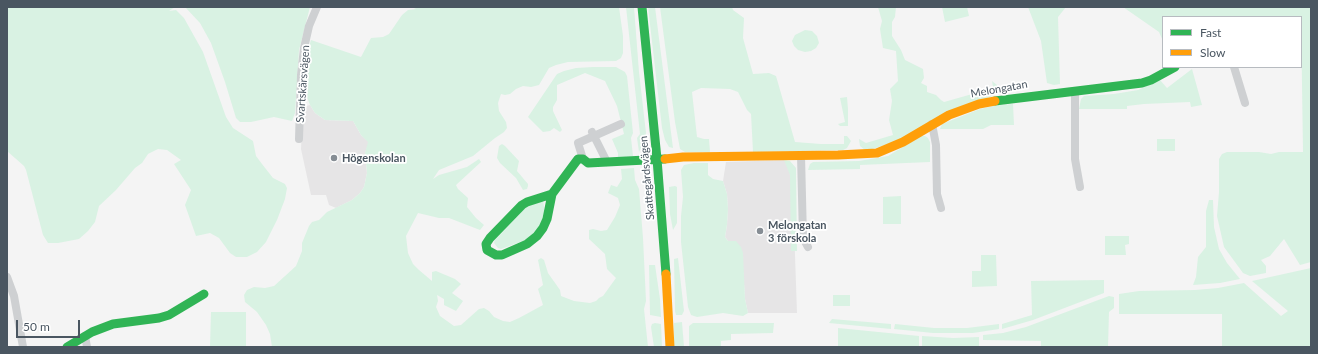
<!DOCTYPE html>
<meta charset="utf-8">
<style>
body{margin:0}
#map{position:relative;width:1318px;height:354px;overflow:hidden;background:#f4f4f4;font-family:Lato,sans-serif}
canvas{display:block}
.frame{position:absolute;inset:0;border:8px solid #4a5661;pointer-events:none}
.legend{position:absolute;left:1162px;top:16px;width:140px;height:52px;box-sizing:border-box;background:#fff;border:1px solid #b7bbc0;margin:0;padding:5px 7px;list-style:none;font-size:12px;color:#4a5661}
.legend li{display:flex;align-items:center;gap:8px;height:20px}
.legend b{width:20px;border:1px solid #b7bbc0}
.scale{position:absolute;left:16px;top:320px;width:64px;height:18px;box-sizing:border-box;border:2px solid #4a5661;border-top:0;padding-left:5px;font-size:12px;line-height:14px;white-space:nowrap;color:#4a5661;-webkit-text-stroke:3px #fff;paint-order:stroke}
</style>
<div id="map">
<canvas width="1318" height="354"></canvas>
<div class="frame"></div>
<ul class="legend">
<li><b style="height:5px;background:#30b455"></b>Fast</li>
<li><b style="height:5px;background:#ff9f0a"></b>Slow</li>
</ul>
<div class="scale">50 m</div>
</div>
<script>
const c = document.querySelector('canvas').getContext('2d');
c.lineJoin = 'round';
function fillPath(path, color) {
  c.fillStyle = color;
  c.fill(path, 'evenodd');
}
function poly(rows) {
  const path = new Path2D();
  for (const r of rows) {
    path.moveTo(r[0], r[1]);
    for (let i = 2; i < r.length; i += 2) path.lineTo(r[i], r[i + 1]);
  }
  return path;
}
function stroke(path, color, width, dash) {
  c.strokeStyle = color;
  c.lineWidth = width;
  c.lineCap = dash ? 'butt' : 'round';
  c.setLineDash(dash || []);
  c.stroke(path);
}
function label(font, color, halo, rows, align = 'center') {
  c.font = font + ' Lato,sans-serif';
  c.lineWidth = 3.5;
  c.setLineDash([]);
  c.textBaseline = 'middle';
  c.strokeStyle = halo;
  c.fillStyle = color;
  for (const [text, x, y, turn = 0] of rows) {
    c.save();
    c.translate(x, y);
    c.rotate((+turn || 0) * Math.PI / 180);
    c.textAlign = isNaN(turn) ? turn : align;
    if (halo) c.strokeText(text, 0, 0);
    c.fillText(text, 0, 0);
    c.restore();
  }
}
fillPath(poly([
 [310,105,315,113,325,120,353,121,361,135,369,142,365,153,367,173,364,187,360,193,352,200,336,208,329,205,326,195,311,195,301,149,303,107],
 [784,160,792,168,797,313,748,313,745,299,744,284,728,241,725,237,727,225,728,209,727,194,723,181,726,162]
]), '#e6e5e6');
fillPath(poly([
 [7,7,175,7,169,11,176,10,184,18,203,52,226,117,233,128,253,141,256,156,262,164,273,178,285,184,287,188,285,199,277,220,266,242,257,252,247,257,236,257,230,253,219,238,210,233,196,236,185,205,191,190,174,164,181,160,167,150,158,149,148,154,142,163,135,168,116,190,99,206,95,222,88,231,79,239,58,243,48,243,43,235,26,170,24,166,7,151],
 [185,7,310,7,299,50,295,113,292,121,274,117,251,122,240,122,236,118,225,82,211,43,200,23],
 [412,7,619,7,623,36,623,53,621,58,616,61,568,62,556,65,549,68,539,85,531,87,523,86,516,89,510,94,505,95,501,94,498,103,499,111,506,122,507,128,504,132,495,138,473,156,439,170,433,179,439,175,467,167,479,159,481,162,456,185,458,189,468,198,467,207,476,218,484,225,480,230,449,218,439,218,418,213,406,236,408,253,413,264,419,270,432,281,432,272,436,271,455,279,461,284,452,293,463,301,456,311,444,305,444,299,437,295,438,301,436,307,440,316,454,326,461,325,479,309,484,308,489,311,494,317,503,321,510,322,519,318,543,305,538,289,543,285,538,260,541,258,544,260,548,273,560,290,561,296,574,301,590,303,596,301,599,298,603,296,616,278,607,269,605,254,589,239,589,230,593,229,601,231,607,230,615,217,620,205,618,198,608,193,611,185,617,187,622,179,621,169,634,168,635,180,639,189,643,238,646,301,644,309,648,347,272,347,270,334,266,325,257,312,245,302,244,295,247,290,254,287,265,288,274,286,296,266,302,251,302,243,309,226,312,222,319,220,327,212,352,200,360,193,364,187,367,173,365,153,368,142,361,135,353,121,325,120,315,113,310,105,307,97,305,70,307,53,311,40,361,57,371,38,383,37,389,34,402,15,408,10,416,9],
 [626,7,634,7,639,72,646,133,645,140,639,152,637,138,640,134],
 [648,7,655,7,673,148,669,147,665,140,662,128],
 [660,7,732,7,733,10,744,18,743,38,753,74,769,73,776,76,795,142,821,144,844,144,844,136,847,136,851,141,847,148,843,150,753,152,751,114,747,110,738,92,730,89,701,88,692,92,697,137,704,139,709,139,710,152,685,152,680,149,675,122],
 [878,7,896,7,895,17,892,22,892,36,901,50,905,60,923,69,924,78,921,83,927,86,927,92,936,95,941,100,944,102,990,89,993,87,992,81,997,85,997,89,996,94,898,141,866,151,860,146,859,139,866,143,893,135,889,120,892,101,890,89,898,81,896,51,883,48,880,29,882,21],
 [942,7,967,7,969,16,945,22],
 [1028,7,1066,7,1058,17,1060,84,1054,85,1047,83,1041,41],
 [1123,7,1311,7,1311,262,1300,265,1284,239,1270,256,1261,260,1266,266,1266,273,1250,276,1243,273,1224,247,1217,216,1219,192,1219,159,1222,154,1227,152,1259,152,1271,154,1279,152,1303,152,1301,17,1163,17,1163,41,1159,32],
 [805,30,812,31,817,36,819,43,816,48,811,51,805,52,798,50,794,46,792,41,795,35],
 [593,67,616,67,625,72,627,76,633,133,631,138,633,156,618,158,618,153,612,139,624,134,617,106,605,81,585,73,557,85,557,100,553,107,553,111,562,130,560,132,554,128,550,131,543,132,528,117,557,74,564,71,576,68],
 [1192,69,1202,105,1191,107,1190,102,1144,104,1127,106,1127,109,1079,109,1081,99,1084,96,1114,94,1138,90,1160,80,1167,88],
 [847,97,848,109,848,126,840,126,838,124,845,122,840,98],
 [1013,104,1014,125,991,125,983,129,940,129,942,124,980,109,998,105],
 [921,136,925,136,928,138,930,142,930,162,860,165,860,169,808,170,810,164,813,162,859,161,888,156],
 [1157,139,1175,139,1175,151,1157,151],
 [502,144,505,146,519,161,517,171,528,184,528,186,527,189,523,190,516,178,500,163,497,158,499,146],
 [784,160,790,161,796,168,797,251,791,251,790,175],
 [694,163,708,163,708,175,713,179,723,181,727,194,728,209,727,225,725,237,728,241,736,241,741,247,743,253,745,299,748,313,743,316,723,313,697,317,691,315,688,307,681,242,681,216,683,197,681,170,684,165],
 [675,186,677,187,677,223,673,230,670,214,669,187],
 [901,196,901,224,883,224,883,197],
 [1209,200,1213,200,1214,227,1219,249,1227,263,1240,279,1220,283,1193,285,1196,277,1198,257,1206,247,1206,211],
 [543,201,544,207,544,215,539,228,526,240,501,249,498,248,494,243,495,240,528,205],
 [1105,236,1129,236,1129,244,1125,245,1126,255,1105,255],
 [981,255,996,255,997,286,972,287,972,271,981,271],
 [678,258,684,311,682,315,676,315,675,311,674,259],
 [649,265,655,265,660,299,661,317,650,315],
 [1311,268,1311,347,1222,347,1222,314,1119,314,1119,294,1139,291,1195,290,1218,288,1244,283,1281,316,1288,311,1252,281],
 [1104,280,1104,293,1033,320,1002,329,1002,324,1032,315,1031,281],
 [833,295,850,295,850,306,833,306],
 [1109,296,1114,297,1114,308,1109,312,1108,347,1041,347,1041,341,983,340,983,335,1003,333,1026,327],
 [211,312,246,312,246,347,210,347],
 [832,319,891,324,891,329,829,323],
 [682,322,684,347,674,347,674,323],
 [655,323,661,324,662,347,654,347,651,327,652,324],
 [693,323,774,323,773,333,731,334,731,340,721,341,721,347,689,347,689,326],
 [895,324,934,328,967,328,999,324,999,329,973,333,933,333,894,329],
 [838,328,919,336,919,347,838,347],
 [922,336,953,338,979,337,979,347,922,347]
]), '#d9f2e3');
stroke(poly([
 [1234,67,1245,103],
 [1075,91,1075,159,1080,187],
 [932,124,936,145,937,194,941,208],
 [592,132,594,136,621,124],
 [299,139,301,75,304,48,309,26,317,7],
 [801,155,803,238,808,247],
 [583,159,578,143,594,136,607,162],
 [7,277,14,296,23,347],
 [85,336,87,347]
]), '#ced0d2', 8);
stroke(poly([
 [642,7,657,159,666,274],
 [995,101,1142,83,1151,80,1175,67],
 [552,194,527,202,522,205,490,238,486,244,487,250,496,255,502,255,527,244,537,236,543,228,547,219,552,194,578,159,583,159,588,163,665,159],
 [67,347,92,332,113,324,159,318,169,315,204,294]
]), '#30b455', 9);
stroke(poly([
 [665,159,683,157,838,155,877,153,903,142,949,115,979,104,995,101],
 [666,274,670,347]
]), '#ff9f0a', 9);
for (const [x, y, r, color] of [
 [334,158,4,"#868d94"],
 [760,231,4,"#868d94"]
]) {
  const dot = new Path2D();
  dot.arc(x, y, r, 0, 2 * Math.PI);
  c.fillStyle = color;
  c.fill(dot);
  stroke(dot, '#fff', 1.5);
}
label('11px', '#4a5661', '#fff', [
 ["Svartskärsvägen",303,84,-86],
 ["Melongatan",999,89,-10],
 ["Skattegårdsvägen",647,178,-95]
]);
label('bold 11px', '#4a5661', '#fff', [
 ["Högenskolan",342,158],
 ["Melongatan",768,225],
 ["3 förskola",768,238]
], 'left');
</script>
